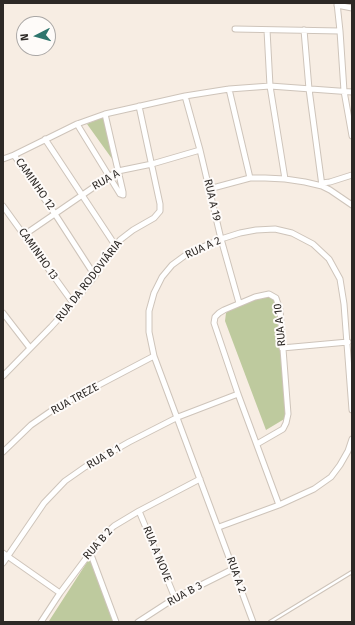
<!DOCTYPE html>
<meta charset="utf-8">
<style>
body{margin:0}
#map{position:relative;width:355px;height:625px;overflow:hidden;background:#f7ede3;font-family:"Fira Sans",sans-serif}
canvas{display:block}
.frame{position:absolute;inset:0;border:4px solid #2d2926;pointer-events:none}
.north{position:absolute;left:16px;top:16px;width:40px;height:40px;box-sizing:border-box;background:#fefbf9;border:1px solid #aaa7a5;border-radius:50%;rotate:264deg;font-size:11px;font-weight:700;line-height:16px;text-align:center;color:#2d2926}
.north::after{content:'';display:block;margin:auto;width:14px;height:18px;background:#2e756d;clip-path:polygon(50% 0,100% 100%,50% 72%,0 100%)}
</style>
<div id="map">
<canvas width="355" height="625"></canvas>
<div class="frame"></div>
<div class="north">N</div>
</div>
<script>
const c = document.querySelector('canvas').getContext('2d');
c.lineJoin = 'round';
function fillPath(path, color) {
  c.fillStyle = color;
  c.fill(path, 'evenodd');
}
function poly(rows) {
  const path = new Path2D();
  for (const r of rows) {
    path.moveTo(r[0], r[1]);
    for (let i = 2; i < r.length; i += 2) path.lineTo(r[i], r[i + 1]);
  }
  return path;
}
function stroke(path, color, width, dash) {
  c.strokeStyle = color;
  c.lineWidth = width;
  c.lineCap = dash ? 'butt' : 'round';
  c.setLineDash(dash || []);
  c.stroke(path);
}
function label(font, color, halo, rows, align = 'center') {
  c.font = font + ' "Fira Sans",sans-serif';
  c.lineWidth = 4;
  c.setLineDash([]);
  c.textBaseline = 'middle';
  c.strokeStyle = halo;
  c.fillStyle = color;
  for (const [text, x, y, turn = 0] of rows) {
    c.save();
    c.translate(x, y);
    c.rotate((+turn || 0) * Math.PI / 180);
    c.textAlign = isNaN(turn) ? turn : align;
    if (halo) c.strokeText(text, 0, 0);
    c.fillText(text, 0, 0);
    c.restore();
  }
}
fillPath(poly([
 [103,117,115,163,87,124],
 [268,295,278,301,286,418,266,430,225,321,226,313,229,310],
 [91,556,114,622,50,622,49,621]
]), '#beca9e');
const lane = poly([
 [270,622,352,572]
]);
const street = poly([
 [337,3,340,31,344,91,352,136],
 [337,5,352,8],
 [235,29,340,31],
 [267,30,270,86,285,179],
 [304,30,309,89,322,186],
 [229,89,250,178],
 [185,96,200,150,221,239,239,303],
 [105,114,123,192,123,195],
 [77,124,120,194,123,195],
 [45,139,115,245],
 [14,155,55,214,95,276],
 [3,159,14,155,77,124,105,114,185,96,229,89,270,86,352,92],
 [322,183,330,182,352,175],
 [209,189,250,178,265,178,285,179,305,182,322,186,330,190,352,205],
 [3,206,73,303],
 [24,235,110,176,118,171,152,164,200,150],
 [3,313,30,348],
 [282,348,348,342],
 [3,376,51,327,73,303,95,276,109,253,120,240,133,230,154,218,160,211,160,204,139,106],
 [257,444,283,429,286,423,288,414,280,310,276,298,269,294,255,297,224,310,219,313,215,317,214,323,238,394,279,505],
 [3,452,31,425,57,407,154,356],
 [139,511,175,598],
 [219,527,279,505,314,489,331,477,340,465,348,451,352,439],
 [90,552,116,622],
 [3,553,60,593],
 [3,563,44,503,65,481,85,467,129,442,178,417,238,394],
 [41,622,60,593,102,537,114,526,139,511,200,479],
 [138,622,175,598,233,569],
 [253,622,154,356,149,332,149,311,154,293,162,277,172,265,187,254,221,239,240,233,256,230,275,229,292,233,313,244,329,259,340,279,344,304,352,410]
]);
stroke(lane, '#cec4ba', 4.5);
stroke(street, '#cec4ba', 7);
stroke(lane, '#fff', 2.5);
stroke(street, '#fff', 5);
label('11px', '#2d2926', '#fefbf9', [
 ["RUA A",106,180,-30],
 ["CAMINHO 12",35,184,55],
 ["RUA A 19",212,200,77],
 ["RUA A 2",203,248,-25],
 ["CAMINHO 13",38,254,55],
 ["RUA DA RODOVIÁRIA",89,281,-52],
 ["RUA A 10",280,325,-96],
 ["RUA TREZE",75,399,-29],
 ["RUA B 1",104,457,-30],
 ["RUA B 2",98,544,-49],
 ["RUA A NOVE",157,554,68],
 ["RUA A 2",236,575,70],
 ["RUA B 3",185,594,-29]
]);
</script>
